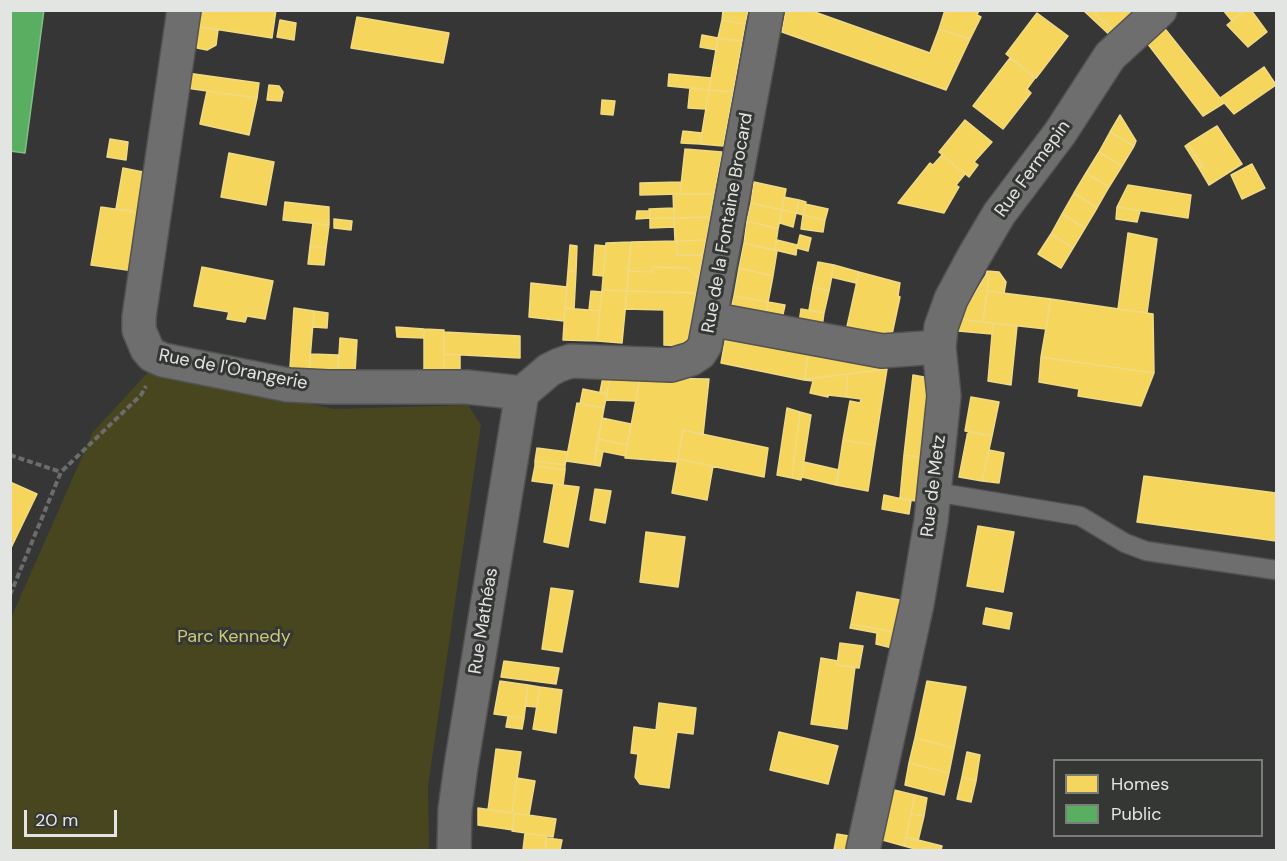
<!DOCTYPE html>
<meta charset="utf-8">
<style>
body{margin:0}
#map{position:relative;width:1287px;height:861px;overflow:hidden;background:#353635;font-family:"DM Sans",sans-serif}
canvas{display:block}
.frame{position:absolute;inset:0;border:12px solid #e3e5e3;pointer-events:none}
.legend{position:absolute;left:1053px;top:759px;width:210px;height:78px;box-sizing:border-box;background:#343734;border:2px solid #7a7d7a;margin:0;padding:8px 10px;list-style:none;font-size:18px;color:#e3e5e3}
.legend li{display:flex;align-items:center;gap:12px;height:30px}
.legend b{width:30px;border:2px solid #7a7d7a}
.scale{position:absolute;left:24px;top:810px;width:93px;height:27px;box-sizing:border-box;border:3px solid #e3e5e3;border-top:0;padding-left:8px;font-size:18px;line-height:21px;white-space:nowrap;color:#e3e5e3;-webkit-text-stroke:4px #343734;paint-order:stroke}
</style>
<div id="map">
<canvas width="1287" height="861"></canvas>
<div class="frame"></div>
<ul class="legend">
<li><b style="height:16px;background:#f6d55c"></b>Homes</li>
<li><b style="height:16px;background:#5aae61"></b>Public</li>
</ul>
<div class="scale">20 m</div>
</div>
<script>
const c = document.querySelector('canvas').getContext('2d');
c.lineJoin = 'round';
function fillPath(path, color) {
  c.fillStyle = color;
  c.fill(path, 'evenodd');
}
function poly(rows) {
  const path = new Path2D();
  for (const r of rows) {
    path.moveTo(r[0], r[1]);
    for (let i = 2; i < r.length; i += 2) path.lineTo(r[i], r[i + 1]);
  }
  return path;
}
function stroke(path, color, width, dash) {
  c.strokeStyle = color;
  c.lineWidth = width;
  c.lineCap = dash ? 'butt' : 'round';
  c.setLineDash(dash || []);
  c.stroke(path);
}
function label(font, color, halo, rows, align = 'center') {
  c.font = font + ' "DM Sans",sans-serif';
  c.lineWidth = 6;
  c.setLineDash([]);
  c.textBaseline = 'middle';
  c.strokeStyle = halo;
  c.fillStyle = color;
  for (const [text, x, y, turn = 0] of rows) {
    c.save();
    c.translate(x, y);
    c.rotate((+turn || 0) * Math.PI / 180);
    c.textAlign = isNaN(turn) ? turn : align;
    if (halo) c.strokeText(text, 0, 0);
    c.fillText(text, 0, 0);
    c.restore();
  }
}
fillPath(poly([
 [150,370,334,409,468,405,481,425,428,786,429,850,11,850,11,618,93,432]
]), '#48461f');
const homes = poly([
 [197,10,276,10,272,38,195,26,197,10],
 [723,10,748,10,745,24,722,20,723,10],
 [786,10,809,10,930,53,939,29,970,39,946,90,782,32,786,10],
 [945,10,979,10,977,15,981,17,970,39,939,29,945,10],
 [1083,10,1091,10,1119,35,1114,39,1083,10],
 [1091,10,1128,10,1137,18,1119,35,1091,10],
 [1223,10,1245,10,1232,21,1223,10],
 [1245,10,1251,10,1267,32,1248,47,1227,25,1245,10],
 [1037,13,1068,36,1036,78,1006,54,1037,13],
 [357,17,449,33,443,63,351,48,357,17],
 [280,20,296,23,294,40,277,37,280,20],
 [722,20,745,24,742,41,718,38,722,20],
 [1158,20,1224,103,1203,116,1141,35,1158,20],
 [195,26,218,30,216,45,207,50,197,48,192,42,195,26],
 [702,35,718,38,717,50,700,47,702,35],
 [718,38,742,41,733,92,709,90,718,38],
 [1010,58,1035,78,1027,89,1031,93,1003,129,973,106,1010,58],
 [1264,67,1276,85,1234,114,1220,98,1264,67],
 [187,73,259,83,257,98,186,88,187,73],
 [669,74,711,78,709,90,668,86,669,74],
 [269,85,279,86,283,92,281,101,267,100,269,85],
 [690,88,709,90,706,109,688,108,690,88],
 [709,90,733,92,723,146,700,144,709,90],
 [207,91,257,98,249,135,200,124,207,91],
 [602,100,615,101,613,115,601,114,602,100],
 [1120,115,1136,141,1134,146,1110,132,1120,115],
 [965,120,992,142,974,162,978,165,969,177,939,152,965,120],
 [1217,126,1242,164,1209,185,1199,168,1203,166,1188,144,1217,126],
 [683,131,702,133,700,144,681,143,683,131],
 [1110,132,1134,146,1122,166,1099,152,1110,132],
 [110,139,128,142,126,160,107,157,110,139],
 [1188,144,1203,166,1199,168,1185,146,1188,144],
 [685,149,722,152,714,194,680,194,685,149],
 [1099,152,1122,166,1109,187,1086,173,1099,152],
 [229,153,274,162,266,205,221,197,229,153],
 [942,155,965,174,956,185,959,187,944,213,898,203,930,163,933,165,942,155],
 [1252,164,1265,188,1242,199,1231,175,1252,164],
 [123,168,148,173,142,213,116,209,123,168],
 [1086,173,1109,187,1097,208,1074,193,1086,173],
 [681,182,680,194,640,195,640,183,681,182],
 [754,182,786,189,782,210,751,203,754,182],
 [1128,185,1191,195,1188,218,1117,207,1128,185],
 [1074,193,1097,208,1085,228,1062,214,1074,193],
 [673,194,714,194,710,217,674,218,673,194],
 [784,197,799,200,796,213,782,210,784,197],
 [799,200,806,202,803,215,796,213,799,200],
 [285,202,329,207,329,225,283,220,285,202],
 [751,203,782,210,778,229,747,221,751,203],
 [805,204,828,209,825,220,803,215,805,204],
 [101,207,142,213,134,271,91,265,101,207],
 [1117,207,1140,211,1137,222,1116,219,1117,207],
 [674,208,674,218,650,218,649,209,674,208],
 [782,210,796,213,793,227,780,223,782,210],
 [637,211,650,211,650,218,636,219,637,211],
 [1062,214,1085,228,1073,248,1051,234,1062,214],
 [803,215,825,220,823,232,801,229,803,215],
 [710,217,706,240,675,241,674,218,710,217],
 [650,218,674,218,674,227,650,228,650,218],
 [334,219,352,221,351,230,334,228,334,219],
 [747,221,778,229,775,250,744,243,747,221],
 [313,223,329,225,326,248,310,246,313,223],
 [1128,233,1157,239,1147,313,1118,309,1128,233],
 [1051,234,1073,248,1061,268,1038,254,1051,234],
 [800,235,811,238,808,251,797,248,800,235],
 [706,240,703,255,677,255,677,241,706,240],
 [777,240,797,245,796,255,775,250,777,240],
 [677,241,677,255,703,255,699,278,687,268,653,267,652,272,628,271,631,242,677,241],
 [631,242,627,291,602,290,606,243,631,242],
 [744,243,777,251,773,276,739,268,744,243],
 [570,245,577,246,576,272,568,271,570,245],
 [595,245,606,246,603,276,593,275,595,245],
 [310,246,326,248,324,265,308,264,310,246],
 [818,262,834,265,829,291,813,287,818,262],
 [834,265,859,272,856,283,831,277,834,265],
 [202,267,273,281,265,319,247,316,245,322,227,319,229,312,194,306,202,267],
 [653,267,687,268,699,278,696,293,627,291,628,271,652,272,653,267],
 [739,268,773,276,768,302,734,296,739,268],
 [568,271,576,272,574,309,565,308,568,271],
 [987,271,999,272,1006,282,1004,293,987,291,989,276,986,275,987,271],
 [859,272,900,283,898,296,900,297,891,339,846,331,859,272],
 [986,275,989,276,983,322,959,319,986,275],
 [531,283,567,287,564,321,529,317,531,283],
 [813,287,829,291,824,313,809,310,813,287],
 [602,290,627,291,622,343,597,341,602,290],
 [591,291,602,292,600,311,589,310,591,291],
 [627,291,696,293,687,346,664,345,664,310,625,309,627,291],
 [987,291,1051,299,1046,329,983,322,987,291],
 [734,296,768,302,766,316,737,311,732,305,734,296],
 [1051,299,1153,314,1154,373,1041,357,1051,299],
 [768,302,785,305,782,319,766,316,768,302],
 [294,308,314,311,309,371,290,367,294,308],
 [565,308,600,311,597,341,563,340,565,308],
 [801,309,824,313,822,327,799,323,801,309],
 [314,311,328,313,327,328,313,327,314,311],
 [959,319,993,323,992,334,958,331,959,319],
 [993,323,1017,326,1011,385,988,381,993,323],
 [396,327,424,329,424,338,397,337,396,327],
 [424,329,444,330,444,372,424,372,424,329],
 [444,332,520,336,520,358,444,354,444,332],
 [726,336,808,353,804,380,721,363,726,336],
 [340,338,357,340,355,372,338,372,340,338],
 [808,353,887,369,805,379,808,353],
 [311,354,338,355,338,372,309,371,311,354],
 [444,354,460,355,460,373,444,372,444,354],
 [1041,357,1154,373,1141,406,1078,396,1079,389,1039,382,1041,357],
 [887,369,875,445,843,440,850,401,860,403,861,399,846,397,848,374,887,369],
 [848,374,846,397,828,395,828,397,810,393,813,381,804,380,848,374],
 [913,375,924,377,934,391,926,458,904,455,913,375],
 [603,377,610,377,607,394,600,392,603,377],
 [610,377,640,378,636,401,606,400,610,377],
 [640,378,709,379,703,435,683,430,677,462,625,458,640,378],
 [583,389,607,394,604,408,580,404,583,389],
 [971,397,999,402,992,436,965,431,971,397],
 [577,403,604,408,594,465,566,461,577,403],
 [787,408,800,412,792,478,777,475,787,408],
 [800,412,811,415,801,480,792,478,800,412],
 [602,418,631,424,627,445,598,439,602,418],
 [683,430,768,448,764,477,678,459,683,430],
 [968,431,992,436,982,481,959,477,968,431],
 [598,439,627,445,626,456,596,450,598,439],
 [843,440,875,445,868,491,836,485,843,440],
 [537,448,568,452,565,465,535,461,537,448],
 [596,450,603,451,600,466,594,465,596,450],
 [989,450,1004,453,999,483,982,481,989,450],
 [904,455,926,458,921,502,900,498,904,455],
 [678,459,713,466,707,500,672,493,678,459],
 [535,461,565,465,565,470,535,466,535,461],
 [804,462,839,470,836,485,802,477,804,462],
 [535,466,565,470,563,485,532,481,535,466],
 [1144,476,1276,493,1276,541,1137,522,1144,476],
 [10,482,37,494,10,550,10,482],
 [554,484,579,487,568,547,544,542,554,484],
 [595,489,611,491,605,523,590,520,595,489],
 [884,495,911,501,909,514,882,509,884,495],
 [978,526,1014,532,1003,592,967,586,978,526],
 [646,532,685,537,678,587,640,582,646,532],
 [551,588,573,591,562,652,542,649,551,588],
 [857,592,900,600,894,632,851,624,857,592],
 [986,608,1012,613,1009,629,983,624,986,608],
 [851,624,894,632,892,648,876,644,877,633,850,628,851,624],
 [840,643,863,646,859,668,837,665,840,643],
 [821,658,838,661,837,665,855,667,847,729,811,724,821,658],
 [504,661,559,668,556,684,501,677,504,661],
 [500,681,528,685,524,718,494,714,500,681],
 [927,681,966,687,954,748,915,738,927,681],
 [528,685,540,687,537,707,525,706,528,685],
 [540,687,562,690,556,733,533,729,540,687],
 [659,703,696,708,693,734,677,732,669,788,640,784,635,777,638,754,631,753,634,727,656,730,659,703],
 [508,716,524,718,522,729,506,727,508,716],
 [779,732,838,746,828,784,770,770,779,732],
 [915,738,954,748,949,773,909,763,915,738],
 [496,749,521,752,512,813,488,810,496,749],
 [967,752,980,755,976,781,962,777,967,752],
 [909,763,949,773,944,795,905,785,909,763],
 [962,777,976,781,971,802,957,799,962,777],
 [517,778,535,781,529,815,512,813,517,778],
 [890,789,915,795,904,846,879,839,890,789],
 [915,795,927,798,924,816,911,814,915,795],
 [478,808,514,813,513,830,478,825,478,808],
 [514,813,556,819,553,837,512,831,514,813],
 [911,814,924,816,918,841,906,837,911,814],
 [525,833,547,836,545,850,523,850,525,833],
 [837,834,855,837,852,850,834,850,837,834],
 [906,837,942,846,941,850,919,850,904,846,906,837],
 [547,838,562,840,560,850,545,850,547,838]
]);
fillPath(homes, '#f6d55c');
stroke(homes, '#f0da84', 1.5);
const public = poly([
 [10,10,44,10,25,153,10,151,10,10]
]);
fillPath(public, '#5aae61');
stroke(public, '#83be88', 1.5);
const lane = poly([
 [935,492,1080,516,1125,543,1146,551,1276,570]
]);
const street = poly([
 [184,10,139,317,139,330,147,349,152,355,163,360,288,385,328,387,467,387,522,393],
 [710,319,882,351,939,347,944,396,931,521,917,604,863,850],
 [939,347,941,327,951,299,973,258,999,214,1060,133,1110,56,1160,10],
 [522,393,549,370,559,365,571,361,671,365,691,359,700,353,705,345,767,10],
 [454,850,455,810,461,766,522,393]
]);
stroke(lane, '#515251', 21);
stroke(street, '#515251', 36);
stroke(poly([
 [10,455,61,472],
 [10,595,61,472,141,395,146,386]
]), '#6b6c6b', 4, [6, 3]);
stroke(lane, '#6e6e6e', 18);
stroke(street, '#6e6e6e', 33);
label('18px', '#e3e5e3', '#343734', [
 ["Rue Fermepin",1033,169,-54],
 ["Rue de la Fontaine Brocard",728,223,-80],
 ["Rue de l'Orangerie",233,370,11],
 ["Rue de Metz",934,486,-83],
 ["Rue Mathéas",484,621,-81]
]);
label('18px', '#cdc977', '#343734', [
 ["Parc Kennedy",234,637]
]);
</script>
